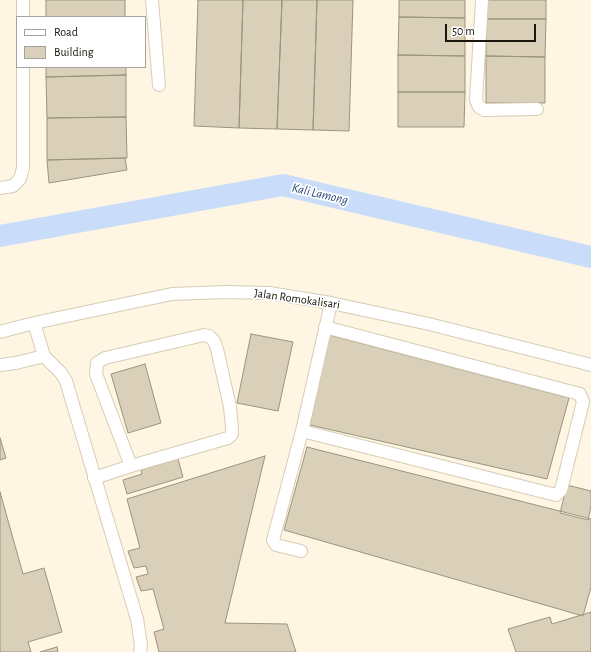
<!DOCTYPE html>
<style>
body{margin:0}
#map{position:relative;width:591px;height:652px;overflow:hidden;background:#fef6e3;font-family:"Alegreya Sans",sans-serif}
canvas{display:block}
.legend{position:absolute;left:16px;top:16px;width:130px;height:52px;box-sizing:border-box;background:#fff;border:1px solid #a3a29e;margin:0;padding:5px 7px;list-style:none;font-size:12px;color:#19160d}
.legend li{display:flex;align-items:center;gap:8px;height:20px}
.legend b{width:20px;border:1px solid #a3a29e}
.scale{position:absolute;left:445px;top:24px;width:91px;height:18px;box-sizing:border-box;border:2px solid #19160d;border-top:0;padding-left:5px;font-size:12px;line-height:14px;white-space:nowrap;color:#19160d;-webkit-text-stroke:3px #fff;paint-order:stroke}
</style>
<div id="map">
<canvas width="591" height="652"></canvas>
<ul class="legend">
<li><b style="height:5px;background:#fff"></b>Road</li>
<li><b style="height:11px;background:#dad0b9"></b>Building</li>
</ul>
<div class="scale">50 m</div>
</div>
<script>
const c = document.querySelector('canvas').getContext('2d');
c.lineJoin = 'round';
function poly(rows) {
  const path = new Path2D();
  for (const r of rows) {
    path.moveTo(r[0], r[1]);
    for (let i = 2; i < r.length; i += 2) path.lineTo(r[i], r[i + 1]);
  }
  return path;
}
function stroke(path, color, width, dash) {
  c.strokeStyle = color;
  c.lineWidth = width;
  c.lineCap = dash ? 'butt' : 'round';
  c.setLineDash(dash || []);
  c.stroke(path);
}
function fillPath(path, color) {
  c.fillStyle = color;
  c.fill(path, 'evenodd');
}
function label(font, color, halo, rows, align = 'center') {
  c.font = font + ' "Alegreya Sans",sans-serif';
  c.lineWidth = 3.5;
  c.setLineDash([]);
  c.textBaseline = 'middle';
  c.strokeStyle = halo;
  c.fillStyle = color;
  for (const [text, x, y, turn = 0] of rows) {
    c.save();
    c.translate(x, y);
    c.rotate((+turn || 0) * Math.PI / 180);
    c.textAlign = isNaN(turn) ? turn : align;
    if (halo) c.strokeText(text, 0, 0);
    c.fillText(text, 0, 0);
    c.restore();
  }
}
stroke(poly([
 [0,236,283,185,591,257]
]), '#c9ddfa', 22);
const building = poly([
 [46,0,125,0,125,17,46,17,46,0],
 [198,0,243,0,239,128,194,126,198,0],
 [243,0,282,0,277,129,239,128,243,0],
 [282,0,317,0,313,130,277,129,282,0],
 [317,0,353,0,349,131,313,130,317,0],
 [399,0,465,0,465,18,399,17,399,0],
 [487,0,546,0,546,19,486,19,487,0],
 [399,17,465,18,465,56,398,55,399,17],
 [486,19,546,19,545,57,486,56,486,19],
 [398,55,465,56,465,92,398,92,398,55],
 [486,56,545,57,545,103,486,103,486,56],
 [46,67,126,67,126,75,46,77,46,67],
 [126,75,126,117,47,118,46,77,126,75],
 [398,92,465,92,464,127,398,127,398,92],
 [126,117,127,158,47,160,47,118,126,117],
 [125,158,127,170,49,183,47,160,125,158],
 [251,334,293,342,278,411,237,403,251,334],
 [329,335,569,398,547,479,310,425,329,335],
 [145,364,161,423,128,433,111,374,145,364],
 [0,438,6,458,0,460,0,438],
 [307,447,591,519,591,587,583,616,284,530,307,447],
 [265,456,225,623,287,624,296,652,159,652,154,632,164,629,153,589,141,591,136,577,148,574,146,566,134,568,128,551,140,548,127,499,265,456],
 [178,459,183,477,127,494,123,480,142,474,141,470,178,459],
 [567,485,591,491,591,506,588,520,560,513,567,485],
 [0,492,23,574,44,568,62,632,28,642,31,652,0,652,0,492],
 [591,612,591,652,516,652,508,629,550,617,552,624,591,612],
 [57,647,58,652,40,652,57,647]
]);
fillPath(building, '#dad0b9');
stroke(building, '#9c937d', 1);
const minor = poly([
 [23,0,23,17],
 [152,0,159,85],
 [482,0,476,100,479,107,484,110,537,109],
 [0,188,13,186,20,179,23,168,23,67],
 [34,323,44,356,61,373,66,381,137,619,141,645,140,652],
 [0,332,34,323,172,294,226,292,269,293,331,303,429,324,591,365],
 [0,365,16,363,44,356],
 [302,431,556,495,561,490,583,402,580,394,325,327],
 [94,478,131,466,228,438,232,434,232,428,230,407,217,349,214,341,209,336,204,335,105,358,97,363,96,374,131,466],
 [301,551,276,545,273,540,302,431,331,303]
]);
stroke(minor, '#d6cdb5', 14);
stroke(minor, '#fff', 12);
label('12px', '#19160d', '#fff', [
 ["Jalan Romokalisari",297,299,8]
]);
label('italic 13px', '#294a78', '#fff', [
 ["Kali Lamong",320,194,13]
]);
</script>
